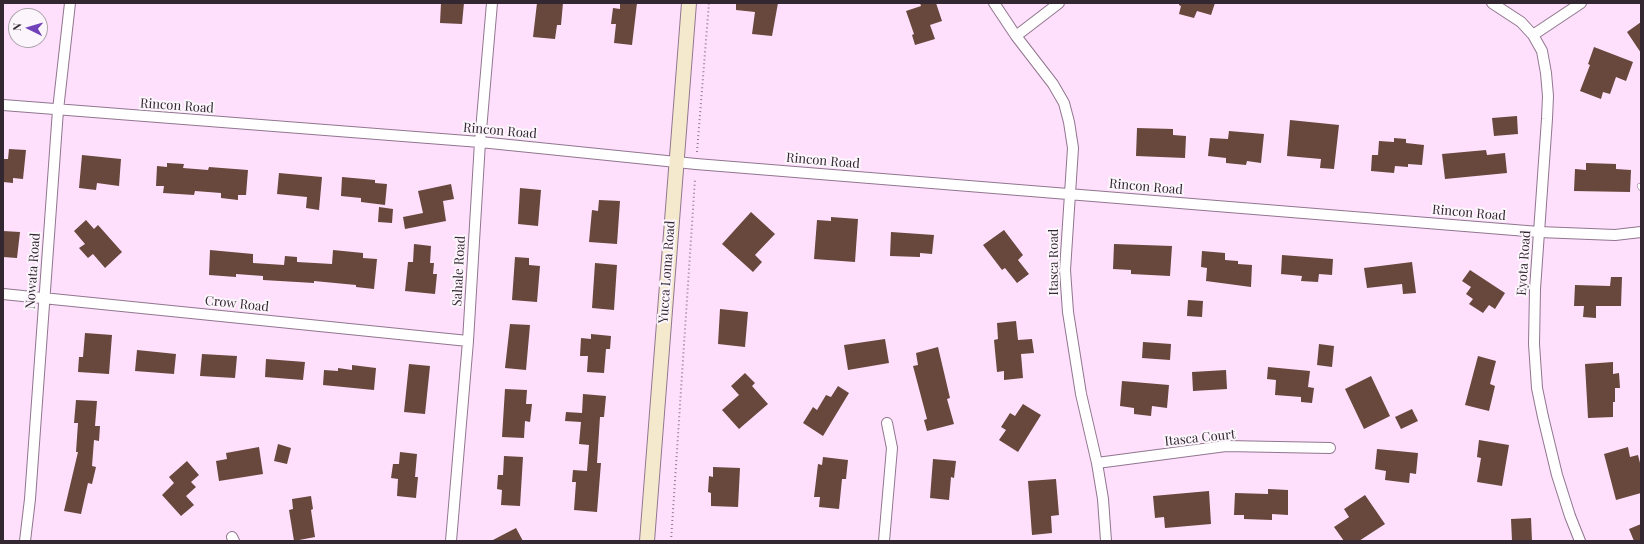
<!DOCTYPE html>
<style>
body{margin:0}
#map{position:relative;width:1644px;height:544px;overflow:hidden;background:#fee0fc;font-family:"Playfair Display",serif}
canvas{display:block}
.frame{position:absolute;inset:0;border:4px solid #332832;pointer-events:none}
.north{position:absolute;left:8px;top:8px;width:40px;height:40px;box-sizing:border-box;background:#fcf6fc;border:1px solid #aca4ab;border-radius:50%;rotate:275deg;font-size:11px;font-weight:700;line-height:16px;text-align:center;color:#332832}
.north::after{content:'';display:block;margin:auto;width:14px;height:18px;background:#7141b9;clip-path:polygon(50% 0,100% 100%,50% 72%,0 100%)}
</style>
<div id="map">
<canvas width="1644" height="544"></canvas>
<div class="frame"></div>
<div class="north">N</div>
</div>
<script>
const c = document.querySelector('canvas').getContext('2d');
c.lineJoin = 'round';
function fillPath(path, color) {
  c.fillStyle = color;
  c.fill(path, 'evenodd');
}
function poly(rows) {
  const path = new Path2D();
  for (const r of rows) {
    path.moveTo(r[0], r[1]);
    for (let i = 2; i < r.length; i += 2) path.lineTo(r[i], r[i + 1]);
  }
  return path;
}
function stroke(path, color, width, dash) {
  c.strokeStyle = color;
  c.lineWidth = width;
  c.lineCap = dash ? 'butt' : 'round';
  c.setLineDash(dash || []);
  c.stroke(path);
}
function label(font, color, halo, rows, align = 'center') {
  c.font = font + ' "Playfair Display",serif';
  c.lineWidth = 4;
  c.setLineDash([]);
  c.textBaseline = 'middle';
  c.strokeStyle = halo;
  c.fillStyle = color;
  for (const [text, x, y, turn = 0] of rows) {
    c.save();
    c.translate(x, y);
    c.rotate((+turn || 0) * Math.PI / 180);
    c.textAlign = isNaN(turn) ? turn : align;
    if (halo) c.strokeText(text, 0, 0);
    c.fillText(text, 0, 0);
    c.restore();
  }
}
fillPath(poly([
 [441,3,464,3,462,24,440,23],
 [537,3,563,3,561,25,557,25,555,39,533,37],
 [620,3,637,3,632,45,614,43,616,24,611,24,613,8,620,9],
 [736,3,778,3,772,36,752,34,755,12,736,10],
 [920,3,936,3,942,21,930,25,935,39,915,45,912,35,914,34,906,11,921,6],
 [1179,3,1215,3,1211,15,1197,11,1194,18,1179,14,1181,6,1179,5],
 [1641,22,1641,53,1627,32],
 [1594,47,1633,62,1626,81,1616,77,1610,94,1603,92,1601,99,1580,91,1590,65,1588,64],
 [1517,116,1518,134,1494,136,1492,118],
 [1290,120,1339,125,1334,169,1320,168,1321,159,1287,156],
 [1137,128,1173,129,1173,135,1186,136,1185,158,1136,156],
 [1229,131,1264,134,1261,163,1247,161,1246,165,1226,163,1226,158,1208,156,1210,138,1228,139],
 [1394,138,1406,139,1406,143,1424,145,1422,165,1408,164,1408,167,1395,166,1394,173,1371,171,1372,155,1378,155,1379,141,1394,142],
 [9,149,26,150,23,179,13,178,13,183,3,182,3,159,8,159],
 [1486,150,1487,155,1505,153,1507,173,1445,179,1442,154],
 [82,155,121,159,119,186,97,183,96,190,79,188],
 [167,163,184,164,183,168,208,170,209,167,248,170,246,195,238,195,238,200,221,198,221,193,195,191,194,195,163,193,164,186,156,186,157,166,167,167],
 [1586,163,1616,164,1616,169,1631,170,1630,192,1574,191,1575,169,1586,170],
 [279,173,322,177,319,210,306,208,307,197,277,194],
 [342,177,375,180,375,183,387,184,385,205,361,202,361,198,341,196],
 [451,184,454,199,443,201,446,221,405,229,403,217,423,213,418,191],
 [520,188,541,190,538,226,518,224],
 [599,200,620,201,617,244,589,242,592,210,598,211],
 [379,207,393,209,392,223,378,222],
 [751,212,775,234,755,255,762,262,753,272,722,244],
 [831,217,858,219,855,262,814,259,817,220,831,221],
 [86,220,94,229,98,225,122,252,105,268,93,254,88,258,79,248,85,244,74,231],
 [1004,230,1023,255,1018,260,1029,274,1017,283,1005,268,1002,270,983,245],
 [3,231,20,232,17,258,3,257],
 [891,232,934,235,932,254,920,253,920,257,890,256],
 [414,244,431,246,430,263,434,263,433,274,437,274,435,294,405,291,408,262,413,262],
 [1114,244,1172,246,1170,276,1131,274,1131,270,1113,269],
 [210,250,253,254,253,263,284,265,285,256,297,257,297,262,332,264,333,250,363,253,363,258,377,259,374,289,356,287,356,285,314,281,314,283,263,280,263,276,236,274,236,277,209,275],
 [1202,251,1225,253,1225,260,1238,261,1238,264,1252,265,1251,287,1206,281,1207,268,1201,267],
 [1282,255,1333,259,1332,275,1319,274,1318,282,1301,281,1302,276,1281,274],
 [515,257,529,258,529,265,540,266,537,302,512,300],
 [1412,262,1416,293,1403,294,1402,284,1367,288,1364,268],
 [595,263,617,265,614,310,592,308],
 [1470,270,1505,293,1495,309,1489,305,1483,313,1469,304,1473,299,1466,294,1471,287,1462,281],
 [1611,277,1622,277,1621,306,1596,306,1596,318,1583,317,1584,306,1574,306,1575,285,1610,286],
 [1188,300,1203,301,1202,317,1187,316],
 [720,309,748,312,745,347,718,344],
 [1016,321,1018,340,1032,339,1034,353,1021,354,1023,378,1004,380,1004,371,997,372,994,340,998,339,997,323],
 [510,324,530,325,526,370,505,368],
 [85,333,112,335,109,374,78,372,79,357,83,357],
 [591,334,611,336,610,349,606,349,604,373,587,372,588,356,580,356,581,338,591,339],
 [885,339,889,363,848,370,844,345],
 [1143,342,1171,344,1170,360,1142,358],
 [1319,344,1334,346,1332,367,1317,365],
 [938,347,950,398,947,399,954,424,927,431,924,420,927,419,913,366,918,365,916,353],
 [137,350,176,354,174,374,135,371],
 [202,354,237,356,235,378,200,376],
 [1478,356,1496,361,1490,384,1495,386,1489,411,1465,405],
 [266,359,305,362,303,380,265,377],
 [1613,362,1613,374,1619,373,1620,388,1615,388,1615,402,1613,402,1613,417,1588,418,1585,364],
 [409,364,430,366,425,414,404,412],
 [352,365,376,368,374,390,323,385,324,370,338,371,338,368,352,370],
 [1268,367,1310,371,1308,387,1314,388,1312,403,1301,402,1301,397,1275,395,1276,380,1267,379],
 [1226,370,1227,389,1193,391,1192,372],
 [745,373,755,383,752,386,768,404,739,429,722,410,739,395,731,386],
 [1371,376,1390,416,1364,429,1345,389],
 [1122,381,1169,385,1167,408,1152,406,1151,416,1134,414,1134,408,1120,406],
 [838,386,849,393,823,436,803,423,813,407,817,410,826,395,831,397],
 [505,389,527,390,526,404,532,404,530,422,525,421,524,438,502,437],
 [583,394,606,396,604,417,600,417,597,463,601,463,597,512,574,510,576,482,572,482,573,470,587,471,589,445,579,444,581,422,565,421,566,412,582,413],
 [76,400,97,401,95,426,100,426,99,441,94,440,92,466,96,467,92,484,88,483,81,514,64,511,78,452,76,452,78,423,74,423],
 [1023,404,1041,415,1018,452,999,440,1006,430,1001,427,1010,413,1015,416],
 [1412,409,1418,421,1401,429,1395,417],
 [1479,440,1509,445,1502,486,1477,482,1481,458,1477,457],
 [278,444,291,448,287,464,274,461],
 [259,447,263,474,219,481,216,461,227,459,226,453],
 [1628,447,1630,457,1638,455,1641,467,1641,493,1616,500,1604,454],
 [1377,449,1418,453,1416,474,1410,473,1409,483,1385,480,1386,471,1375,469],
 [400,452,417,454,415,477,418,477,416,498,397,496,398,479,391,478,393,464,399,464],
 [504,456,523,457,520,506,501,505,502,490,497,489,498,475,503,475],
 [823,457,848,460,846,479,842,479,839,509,819,507,820,497,814,497,818,464,822,465],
 [933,459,956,461,954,478,951,477,949,500,930,498],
 [187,461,199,475,191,482,196,487,186,496,194,505,181,516,162,495,174,483,169,477],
 [713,467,740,468,738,507,711,506,711,493,708,492,709,476,713,477],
 [1056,479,1059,515,1051,516,1052,533,1032,535,1028,481],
 [1268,489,1288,490,1288,515,1272,514,1272,520,1244,519,1244,515,1234,515,1235,493,1268,494],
 [1209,491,1211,524,1165,528,1164,517,1155,518,1153,496],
 [1365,495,1385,524,1359,541,1344,541,1334,527,1349,517,1344,509],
 [311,496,313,509,311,510,315,537,294,541,289,510,293,509,292,499],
 [1531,518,1532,541,1512,541,1511,519],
 [1641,524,1641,541,1634,541,1629,529],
 [516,528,523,541,491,541]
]), '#68473c');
const service = poly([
 [1640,186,1641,188]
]);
const minor = poly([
 [994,3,1016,36,1053,84,1064,103,1069,122,1073,148,1065,270,1068,312,1081,394,1097,463,1103,499,1106,541],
 [1492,3,1521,22,1533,35,1542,51,1546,73,1548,96,1547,119,1535,289,1534,344,1537,388,1543,417,1557,475,1570,516,1580,541],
 [1533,35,1581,3],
 [1016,36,1059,3],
 [3,105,480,142,696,164,1539,232,1615,235,1641,232],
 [3,294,468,341],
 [1097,463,1226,446,1330,448],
 [232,537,234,541],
 [25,541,30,499,58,110,70,3],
 [451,541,468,341,480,142,492,3],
 [884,541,892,448,887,423]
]);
const secondary = poly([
 [647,541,689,3]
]);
stroke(service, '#91768f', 6);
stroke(minor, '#91768f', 12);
stroke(secondary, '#91768f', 16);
stroke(poly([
 [697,152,709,3],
 [671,541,695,179]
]), '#917d90', 2, [1, 3]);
stroke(service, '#fff', 5);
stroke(minor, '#fff', 10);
stroke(secondary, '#f4e9cc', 14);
label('13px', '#332832', '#fcf6fc', [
 ["Rincon Road",177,106,4],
 ["Rincon Road",500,131,5],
 ["Rincon Road",823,161,5],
 ["Rincon Road",1146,187,5],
 ["Rincon Road",1469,213,5],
 ["Itasca Road",1054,262,-90],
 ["Eyota Road",1524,263,-86],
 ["Nowata Road",33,271,-86],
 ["Sahale Road",459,271,-87],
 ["Yucca Loma Road",667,272,-86],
 ["Crow Road",237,304,6],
 ["Itasca Court",1200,438,-6]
]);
</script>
